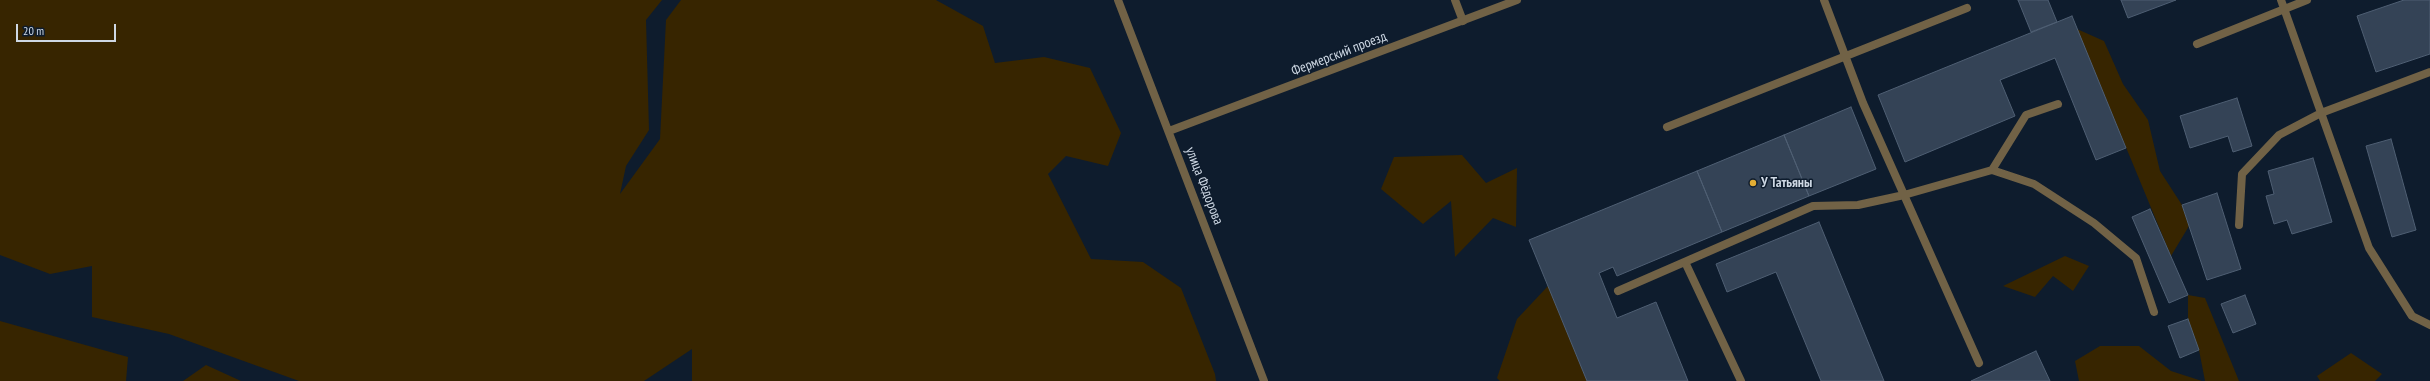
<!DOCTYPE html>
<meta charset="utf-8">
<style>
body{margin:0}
#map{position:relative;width:2430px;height:381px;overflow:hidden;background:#0e1c2d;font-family:"PT Sans Narrow",sans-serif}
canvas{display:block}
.scale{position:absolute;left:16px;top:24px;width:100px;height:18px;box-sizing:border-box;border:2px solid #ced8e4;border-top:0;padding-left:5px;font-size:12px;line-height:14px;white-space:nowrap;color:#ced8e4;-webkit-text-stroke:3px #0e1c2d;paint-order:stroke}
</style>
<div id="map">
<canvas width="2430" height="381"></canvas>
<div class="scale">20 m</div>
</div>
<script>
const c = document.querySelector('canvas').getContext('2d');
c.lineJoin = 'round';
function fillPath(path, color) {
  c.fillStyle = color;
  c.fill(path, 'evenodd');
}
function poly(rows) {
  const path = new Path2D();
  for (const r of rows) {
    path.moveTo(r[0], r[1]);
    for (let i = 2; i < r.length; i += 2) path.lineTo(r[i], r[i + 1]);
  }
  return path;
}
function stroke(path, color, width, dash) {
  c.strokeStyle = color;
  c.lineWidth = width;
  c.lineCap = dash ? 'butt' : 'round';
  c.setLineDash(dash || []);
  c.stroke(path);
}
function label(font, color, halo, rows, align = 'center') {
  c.font = font + ' "PT Sans Narrow",sans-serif';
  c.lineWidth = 3;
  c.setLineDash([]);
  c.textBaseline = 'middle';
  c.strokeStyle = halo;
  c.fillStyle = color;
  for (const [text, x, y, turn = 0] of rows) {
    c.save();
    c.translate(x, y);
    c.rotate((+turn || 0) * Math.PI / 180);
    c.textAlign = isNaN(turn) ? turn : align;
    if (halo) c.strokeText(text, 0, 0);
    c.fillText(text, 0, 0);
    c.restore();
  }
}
fillPath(poly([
 [0,0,662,0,646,20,649,130,626,166,620,194,660,139,666,20,681,0,936,0,983,26,995,63,1044,57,1090,68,1121,133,1108,166,1066,156,1048,174,1091,259,1143,262,1181,288,1215,374,1216,381,692,381,692,349,644,381,299,381,169,334,92,317,92,266,50,274,0,255],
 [2077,29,2104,41,2123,84,2148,120,2160,171,2182,205,2189,226,2171,256],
 [1462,155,1486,183,1517,168,1516,227,1493,218,1455,257,1451,201,1423,224,1381,189,1394,157],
 [2065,256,2089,266,2073,291,2053,276,2035,297,2003,286],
 [1548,286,1587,381,1500,381,1497,378,1517,319],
 [2188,295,2205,298,2239,381,2205,381,2199,350,2188,319],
 [0,321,128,357,126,381,0,381],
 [2100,346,2139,346,2171,371,2202,381,2079,381,2075,361],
 [2351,353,2382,374,2375,381,2320,381,2317,376],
 [206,365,241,381,183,381]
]), '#372500');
const building = poly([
 [2018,0,2048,0,2057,22,2031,32,2018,0],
 [2121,0,2176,0,2128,18,2121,0],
 [2404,0,2430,0,2430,54,2376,72,2357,16,2404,0],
 [2072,16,2126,148,2096,160,2055,58,2000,80,2015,116,1905,162,1878,95,2072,16],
 [2237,98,2252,146,2233,152,2228,136,2190,148,2180,116,2237,98],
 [1851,107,1876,169,1809,196,1784,135,1851,107],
 [1784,135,1809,196,1722,232,1697,171,1784,135],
 [2391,139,2416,230,2392,237,2366,146,2391,139],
 [2313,158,2332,222,2292,234,2287,220,2274,224,2266,196,2274,194,2268,171,2313,158],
 [1697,171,1722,232,1617,276,1613,267,1599,273,1617,318,1656,302,1688,381,1587,381,1529,240,1697,171],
 [2217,193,2241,269,2207,280,2182,205,2217,193],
 [2150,209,2188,295,2169,303,2132,217,2150,209],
 [1819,222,1884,381,1821,381,1776,272,1727,292,1716,264,1819,222],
 [2245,295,2256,324,2233,333,2221,304,2245,295],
 [2188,319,2199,350,2180,358,2168,326,2188,319],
 [2036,351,2050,381,1971,381,2036,351]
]);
fillPath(building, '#344356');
stroke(building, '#4f5f73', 1);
stroke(poly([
 [1455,0,1463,21],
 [1824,0,1863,103,1979,363],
 [2281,0,2369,248,2412,316,2430,325],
 [2197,44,2307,0],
 [1667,127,1967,8],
 [1992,170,2026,115,2058,104],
 [2239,225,2242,174,2279,135,2321,113,2430,72],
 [1685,262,1741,381],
 [1618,291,1813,206,1858,205,1904,195,1992,170,2034,184,2094,223,2136,258,2154,312]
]), '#716246', 8);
stroke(poly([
 [1118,0,1264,381],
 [1169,131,1517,0]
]), '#716246', 8);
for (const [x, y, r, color] of [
 [1753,183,4,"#e3ae35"]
]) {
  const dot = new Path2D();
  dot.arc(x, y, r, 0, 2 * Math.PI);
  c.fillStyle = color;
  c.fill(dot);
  stroke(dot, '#0e1c2d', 1.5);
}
label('14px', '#ced8e4', '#0e1c2d', [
 ["Фермерский проезд",1339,54,-21],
 ["улица Фёдорова",1204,186,69]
]);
label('bold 14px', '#ced8e4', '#0e1c2d', [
 ["У Татьяны",1761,183]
], 'left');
</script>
